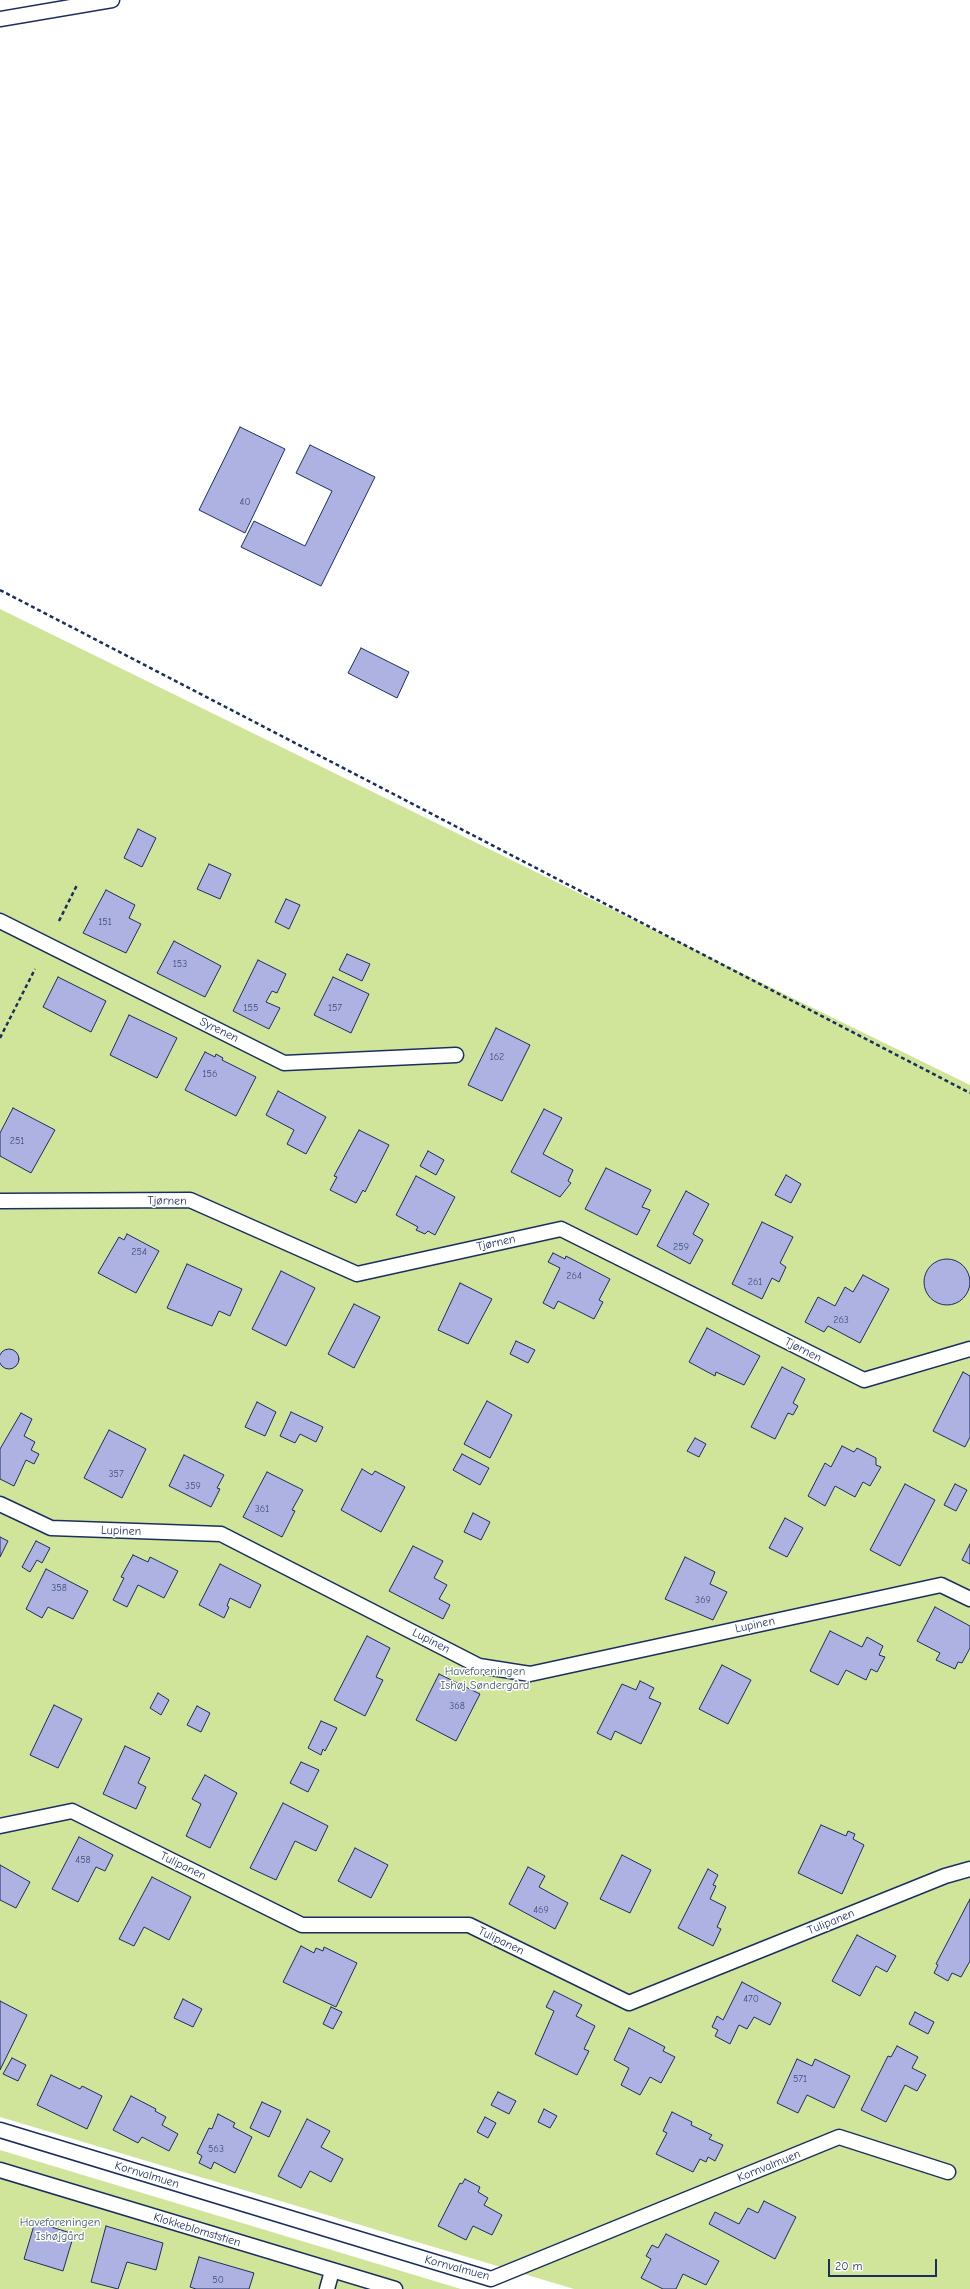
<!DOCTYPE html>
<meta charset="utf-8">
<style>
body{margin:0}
#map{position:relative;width:970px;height:2289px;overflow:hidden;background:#fff;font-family:"Comic Neue",sans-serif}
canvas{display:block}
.scale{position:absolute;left:828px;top:2259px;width:109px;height:18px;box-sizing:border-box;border:2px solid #1b2f5e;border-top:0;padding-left:5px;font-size:12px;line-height:14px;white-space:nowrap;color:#1b2f5e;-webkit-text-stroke:3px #fff;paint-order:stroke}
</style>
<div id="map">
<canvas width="970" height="2289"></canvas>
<div class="scale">20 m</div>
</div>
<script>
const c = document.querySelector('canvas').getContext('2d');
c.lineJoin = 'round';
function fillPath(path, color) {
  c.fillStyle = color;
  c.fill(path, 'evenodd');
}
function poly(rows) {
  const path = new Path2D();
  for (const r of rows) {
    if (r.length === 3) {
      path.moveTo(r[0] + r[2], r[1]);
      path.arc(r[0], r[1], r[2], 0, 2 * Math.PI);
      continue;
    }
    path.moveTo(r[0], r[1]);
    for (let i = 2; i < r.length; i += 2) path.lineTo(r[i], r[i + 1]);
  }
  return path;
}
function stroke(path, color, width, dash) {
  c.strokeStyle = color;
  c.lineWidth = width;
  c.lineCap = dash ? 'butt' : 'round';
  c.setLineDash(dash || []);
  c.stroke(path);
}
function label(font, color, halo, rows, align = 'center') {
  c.font = font + ' "Comic Neue",sans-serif';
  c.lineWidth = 3;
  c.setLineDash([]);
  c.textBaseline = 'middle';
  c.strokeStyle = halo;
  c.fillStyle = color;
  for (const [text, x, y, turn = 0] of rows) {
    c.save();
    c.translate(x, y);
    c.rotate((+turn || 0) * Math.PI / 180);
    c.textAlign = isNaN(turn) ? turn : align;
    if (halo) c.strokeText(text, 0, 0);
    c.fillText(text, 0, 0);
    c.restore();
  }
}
fillPath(poly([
 [0,609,970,1085,970,2289,574,2289,0,2117],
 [0,2150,461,2289,0,2289]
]), '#d0e59a');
const building = poly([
 [240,427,285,449,245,533,199,510,240,427],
 [310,445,375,477,321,586,241,547,254,521,305,546,332,491,296,473,310,445],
 [361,648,409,672,397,698,348,673,361,648],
 [138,829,156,838,142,867,124,858,138,829],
 [209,864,231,874,220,899,197,889,209,864],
 [106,890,135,905,129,918,141,924,126,953,83,933,106,890],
 [286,899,300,905,289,929,275,922,286,899],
 [174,941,221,966,205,997,157,973,174,941],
 [347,954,370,964,362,981,339,970,347,954],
 [258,960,286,974,277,993,272,991,266,1002,280,1008,269,1029,233,1011,258,960],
 [58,977,106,1001,91,1032,43,1007,58,977],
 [333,977,369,994,351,1033,314,1015,333,977],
 [129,1015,177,1038,157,1078,110,1055,129,1015],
 [496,1028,530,1045,502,1101,468,1085,496,1028],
 [205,1052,215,1057,216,1054,223,1058,222,1060,256,1077,236,1116,185,1090,205,1052],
 [278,1091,326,1117,306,1154,287,1144,294,1130,266,1115,278,1091],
 [13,1108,55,1130,31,1173,0,1156,0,1133,13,1108],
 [544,1109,562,1118,543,1154,573,1170,568,1181,571,1183,560,1197,511,1172,544,1109],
 [359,1130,389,1145,365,1192,363,1190,356,1203,330,1190,337,1177,334,1176,359,1130],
 [428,1151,444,1160,436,1175,420,1166,428,1151],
 [606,1168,651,1190,642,1207,650,1210,637,1235,585,1209,606,1168],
 [786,1175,801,1184,791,1203,775,1195,786,1175],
 [416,1176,455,1197,435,1235,428,1231,425,1234,416,1230,418,1227,396,1215,416,1176],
 [686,1191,709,1204,693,1234,703,1240,690,1264,657,1246,686,1191],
 [762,1222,793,1237,780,1263,786,1267,779,1282,772,1278,762,1299,732,1284,762,1222],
 [127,1234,159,1251,136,1293,98,1273,119,1237,124,1240,127,1234],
 [553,1253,565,1259,566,1256,610,1279,599,1300,603,1302,594,1319,558,1301,554,1309,543,1303,560,1268,548,1262,553,1253],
 [947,1282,23],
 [187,1264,242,1289,230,1316,219,1311,212,1326,167,1308,187,1264],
 [281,1271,315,1288,286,1346,252,1329,281,1271],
 [863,1275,889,1289,860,1343,828,1326,824,1332,805,1322,818,1297,835,1306,845,1287,853,1292,863,1275],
 [460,1283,492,1299,468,1344,438,1330,460,1283],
 [354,1304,380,1317,354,1368,328,1354,354,1304],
 [707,1328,760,1356,744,1385,716,1372,715,1376,689,1362,707,1328],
 [516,1341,535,1350,528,1363,510,1354,516,1341],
 [9,1359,10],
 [782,1367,805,1379,793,1403,798,1406,793,1415,788,1413,775,1439,751,1427,782,1367],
 [963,1372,970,1376,970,1437,965,1447,933,1431,963,1372],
 [487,1401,512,1415,490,1458,464,1444,487,1401],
 [257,1402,276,1412,265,1436,245,1427,257,1402],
 [291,1412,323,1427,316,1442,300,1434,295,1443,280,1436,291,1412],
 [21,1413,32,1419,24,1436,35,1442,31,1450,39,1454,34,1464,26,1460,14,1486,0,1479,0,1449,21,1413],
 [109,1430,146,1449,122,1498,84,1478,109,1430],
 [695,1438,706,1444,699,1457,687,1451,695,1438],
 [842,1446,854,1452,857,1448,876,1458,876,1465,881,1467,870,1486,863,1482,855,1497,835,1486,825,1506,808,1496,825,1463,831,1467,842,1446],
 [462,1454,489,1468,480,1485,453,1470,462,1454],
 [184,1455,224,1475,217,1488,220,1489,211,1507,169,1486,184,1455],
 [362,1469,372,1475,375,1471,405,1487,381,1532,341,1510,362,1469],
 [267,1472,303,1490,292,1510,295,1511,282,1537,243,1517,267,1472],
 [905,1484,935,1500,900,1566,870,1550,905,1484],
 [955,1484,967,1490,956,1511,944,1505,955,1484],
 [473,1513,490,1522,481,1540,464,1532,473,1513],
 [785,1518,803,1528,787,1557,769,1548,785,1518],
 [0,1537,8,1541,0,1557,0,1537],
 [36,1541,50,1548,42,1563,37,1560,30,1572,22,1567,36,1541],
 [970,1544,970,1564,962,1560,970,1544],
 [413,1546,443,1561,434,1578,447,1585,439,1599,450,1605,443,1619,389,1591,413,1546],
 [133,1555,148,1562,150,1557,178,1571,164,1598,138,1585,127,1607,113,1600,124,1578,121,1577,133,1555],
 [685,1557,715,1572,710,1584,727,1592,713,1620,665,1599,685,1557],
 [220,1564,261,1585,250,1608,230,1598,227,1606,229,1607,224,1618,199,1605,220,1564],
 [46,1569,88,1591,73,1619,48,1607,42,1618,26,1609,46,1569],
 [935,1607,970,1626,970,1648,962,1663,958,1662,955,1669,936,1660,940,1653,917,1641,935,1607],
 [830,1631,862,1647,867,1637,883,1646,879,1655,885,1657,877,1672,871,1669,866,1680,846,1670,838,1685,810,1671,830,1631],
 [367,1636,390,1648,376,1677,383,1680,365,1716,334,1700,367,1636],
 [722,1665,751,1680,728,1724,699,1709,722,1665],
 [439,1674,480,1694,456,1741,416,1720,439,1674],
 [640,1681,654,1688,649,1698,661,1703,641,1744,615,1731,611,1740,597,1733,622,1684,636,1690,640,1681],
 [158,1693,169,1700,161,1715,150,1708,158,1693],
 [54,1705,82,1719,58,1768,30,1755,54,1705],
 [197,1706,210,1713,201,1732,187,1725,197,1706],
 [321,1721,337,1728,325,1751,323,1749,321,1755,308,1748,321,1721],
 [125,1746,150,1758,138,1783,146,1787,136,1809,103,1794,125,1746],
 [301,1762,319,1770,308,1792,290,1783,301,1762],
 [205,1775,237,1793,210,1848,186,1836,201,1804,192,1799,205,1775],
 [283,1803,328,1826,316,1851,295,1841,276,1880,250,1868,283,1803],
 [821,1825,846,1836,848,1831,855,1834,853,1839,864,1845,842,1894,798,1873,821,1825],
 [79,1837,113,1855,105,1871,96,1867,78,1902,52,1889,79,1837],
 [355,1848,388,1865,371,1898,338,1881,355,1848],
 [622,1855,651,1870,630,1913,600,1899,622,1855],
 [0,1865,30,1882,16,1908,0,1900,0,1865],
 [528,1867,545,1876,539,1887,568,1903,555,1929,509,1904,528,1867],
 [708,1869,718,1875,713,1885,716,1886,710,1899,726,1907,717,1927,721,1929,713,1946,678,1928,708,1869],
 [152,1877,191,1897,169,1940,144,1927,134,1946,119,1939,152,1877],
 [970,1899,970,1961,961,1977,952,1973,948,1981,934,1973,938,1965,936,1964,970,1899],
 [857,1935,896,1956,887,1972,876,1966,860,1996,832,1981,857,1935],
 [301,1946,314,1953,316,1948,323,1951,324,1947,357,1963,336,2007,283,1982,301,1946],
 [742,1982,781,2003,770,2025,754,2017,747,2029,739,2025,730,2044,715,2036,718,2030,712,2027,717,2016,723,2020,742,1982],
 [554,1991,582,2005,576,2016,595,2026,584,2049,589,2051,577,2075,535,2054,554,2011,546,2007,554,1991],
 [183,1999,202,2009,193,2027,174,2018,183,1999],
 [0,2001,27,2015,0,2070,0,2001],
 [331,2007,342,2012,333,2029,323,2024,331,2007],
 [915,2012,934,2022,928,2034,909,2024,915,2012],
 [629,2028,665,2047,663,2051,675,2057,661,2083,650,2077,640,2095,621,2085,629,2068,614,2060,629,2028],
 [897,2046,918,2057,912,2068,926,2075,917,2091,905,2085,886,2122,861,2110,888,2056,891,2057,897,2046],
 [12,2058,26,2065,18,2081,3,2074,12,2058],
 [797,2059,812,2066,815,2059,850,2076,834,2108,807,2095,798,2113,777,2103,797,2059],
 [51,2075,80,2089,82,2086,102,2096,87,2129,37,2105,51,2075],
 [498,2092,516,2101,509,2114,491,2105,498,2092],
 [131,2096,156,2109,155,2111,166,2117,162,2125,178,2134,169,2151,142,2137,138,2143,113,2130,131,2096],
 [262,2102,281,2111,269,2137,250,2128,262,2102],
 [544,2109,557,2116,550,2128,538,2122,544,2109],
 [672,2112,692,2122,691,2125,712,2135,709,2139,723,2145,715,2161,708,2157,706,2162,700,2159,693,2172,656,2154,667,2133,663,2131,672,2112],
 [218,2114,235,2123,233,2127,252,2137,235,2173,214,2162,211,2169,199,2163,202,2156,197,2153,209,2128,212,2129,218,2114],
 [485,2117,496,2123,488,2138,477,2132,485,2117],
 [307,2119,330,2131,321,2147,343,2159,331,2182,310,2171,301,2188,278,2176,307,2119],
 [465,2179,480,2187,478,2192,488,2198,484,2205,502,2215,492,2235,473,2226,466,2240,438,2226,460,2183,462,2184,465,2179],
 [764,2201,796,2217,775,2259,709,2224,715,2212,739,2224,748,2208,758,2213,764,2201],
 [35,2222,74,2234,63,2271,24,2259,35,2222],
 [106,2226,163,2243,156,2270,127,2262,118,2289,91,2282,106,2226],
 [666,2234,719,2261,706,2285,683,2274,676,2289,663,2289,641,2278,651,2259,646,2256,652,2245,658,2248,666,2234],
 [199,2257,254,2273,249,2289,196,2289,190,2287,199,2257]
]);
fillPath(building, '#adb2e3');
stroke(building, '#1b2f5e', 1);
const lane = poly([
 [0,19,112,0],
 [0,921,284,1063,456,1055],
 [0,1201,190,1200,357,1274,561,1229,864,1380,970,1349],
 [0,1504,51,1528,221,1534,479,1666,530,1674,941,1585,970,1599],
 [0,1826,72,1811,302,1925,469,1925,629,2003,945,1876,970,1869],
 [0,2130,491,2279,839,2137,948,2172],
 [0,2170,395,2289],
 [327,2289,332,2271]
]);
stroke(lane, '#1b2f5e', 17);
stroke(poly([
 [0,590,970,1093],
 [59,921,77,885],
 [0,1038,35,969]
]), '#1b2f5e', 2.5, [4, 3]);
stroke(lane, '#fff', 14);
label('10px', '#40507f', null, [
 ["40",245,502],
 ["151",105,922],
 ["153",180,964],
 ["155",251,1008],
 ["157",335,1008],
 ["162",497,1057],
 ["156",210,1074],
 ["251",17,1141],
 ["259",681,1247],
 ["254",139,1252],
 ["264",574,1276],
 ["261",755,1282],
 ["263",841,1320],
 ["357",116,1474],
 ["359",193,1486],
 ["361",262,1509],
 ["358",59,1588],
 ["369",703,1600],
 ["368",457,1706],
 ["458",83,1860],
 ["469",541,1910],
 ["470",751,1999],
 ["571",800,2079],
 ["563",216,2149],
 ["50",218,2280]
]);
label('12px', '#1b2f5e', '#fff', [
 ["Syrenen",219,1030,26],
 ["Tjørnen",167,1201,1],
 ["Tjørnen",496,1243,-12],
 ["Tjørnen",803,1350,27],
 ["Lupinen",121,1531,2],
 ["Lupinen",755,1625,-12],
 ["Lupinen",431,1641,27],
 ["Tulipanen",183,1866,26],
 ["Tulipanen",831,1922,-22],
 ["Tulipanen",501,1941,26],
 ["Kornvalmuen",769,2166,-22],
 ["Kornvalmuen",147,2175,17],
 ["Klokkeblomststien",197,2230,17],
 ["Kornvalmuen",457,2268,15]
]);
label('12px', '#485c6d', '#fff', [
 ["Haveforeningen",485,1672],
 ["Ishøj Søndergård",485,1686],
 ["Haveforeningen",60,2223],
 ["Ishøjgård",60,2237]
]);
</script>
